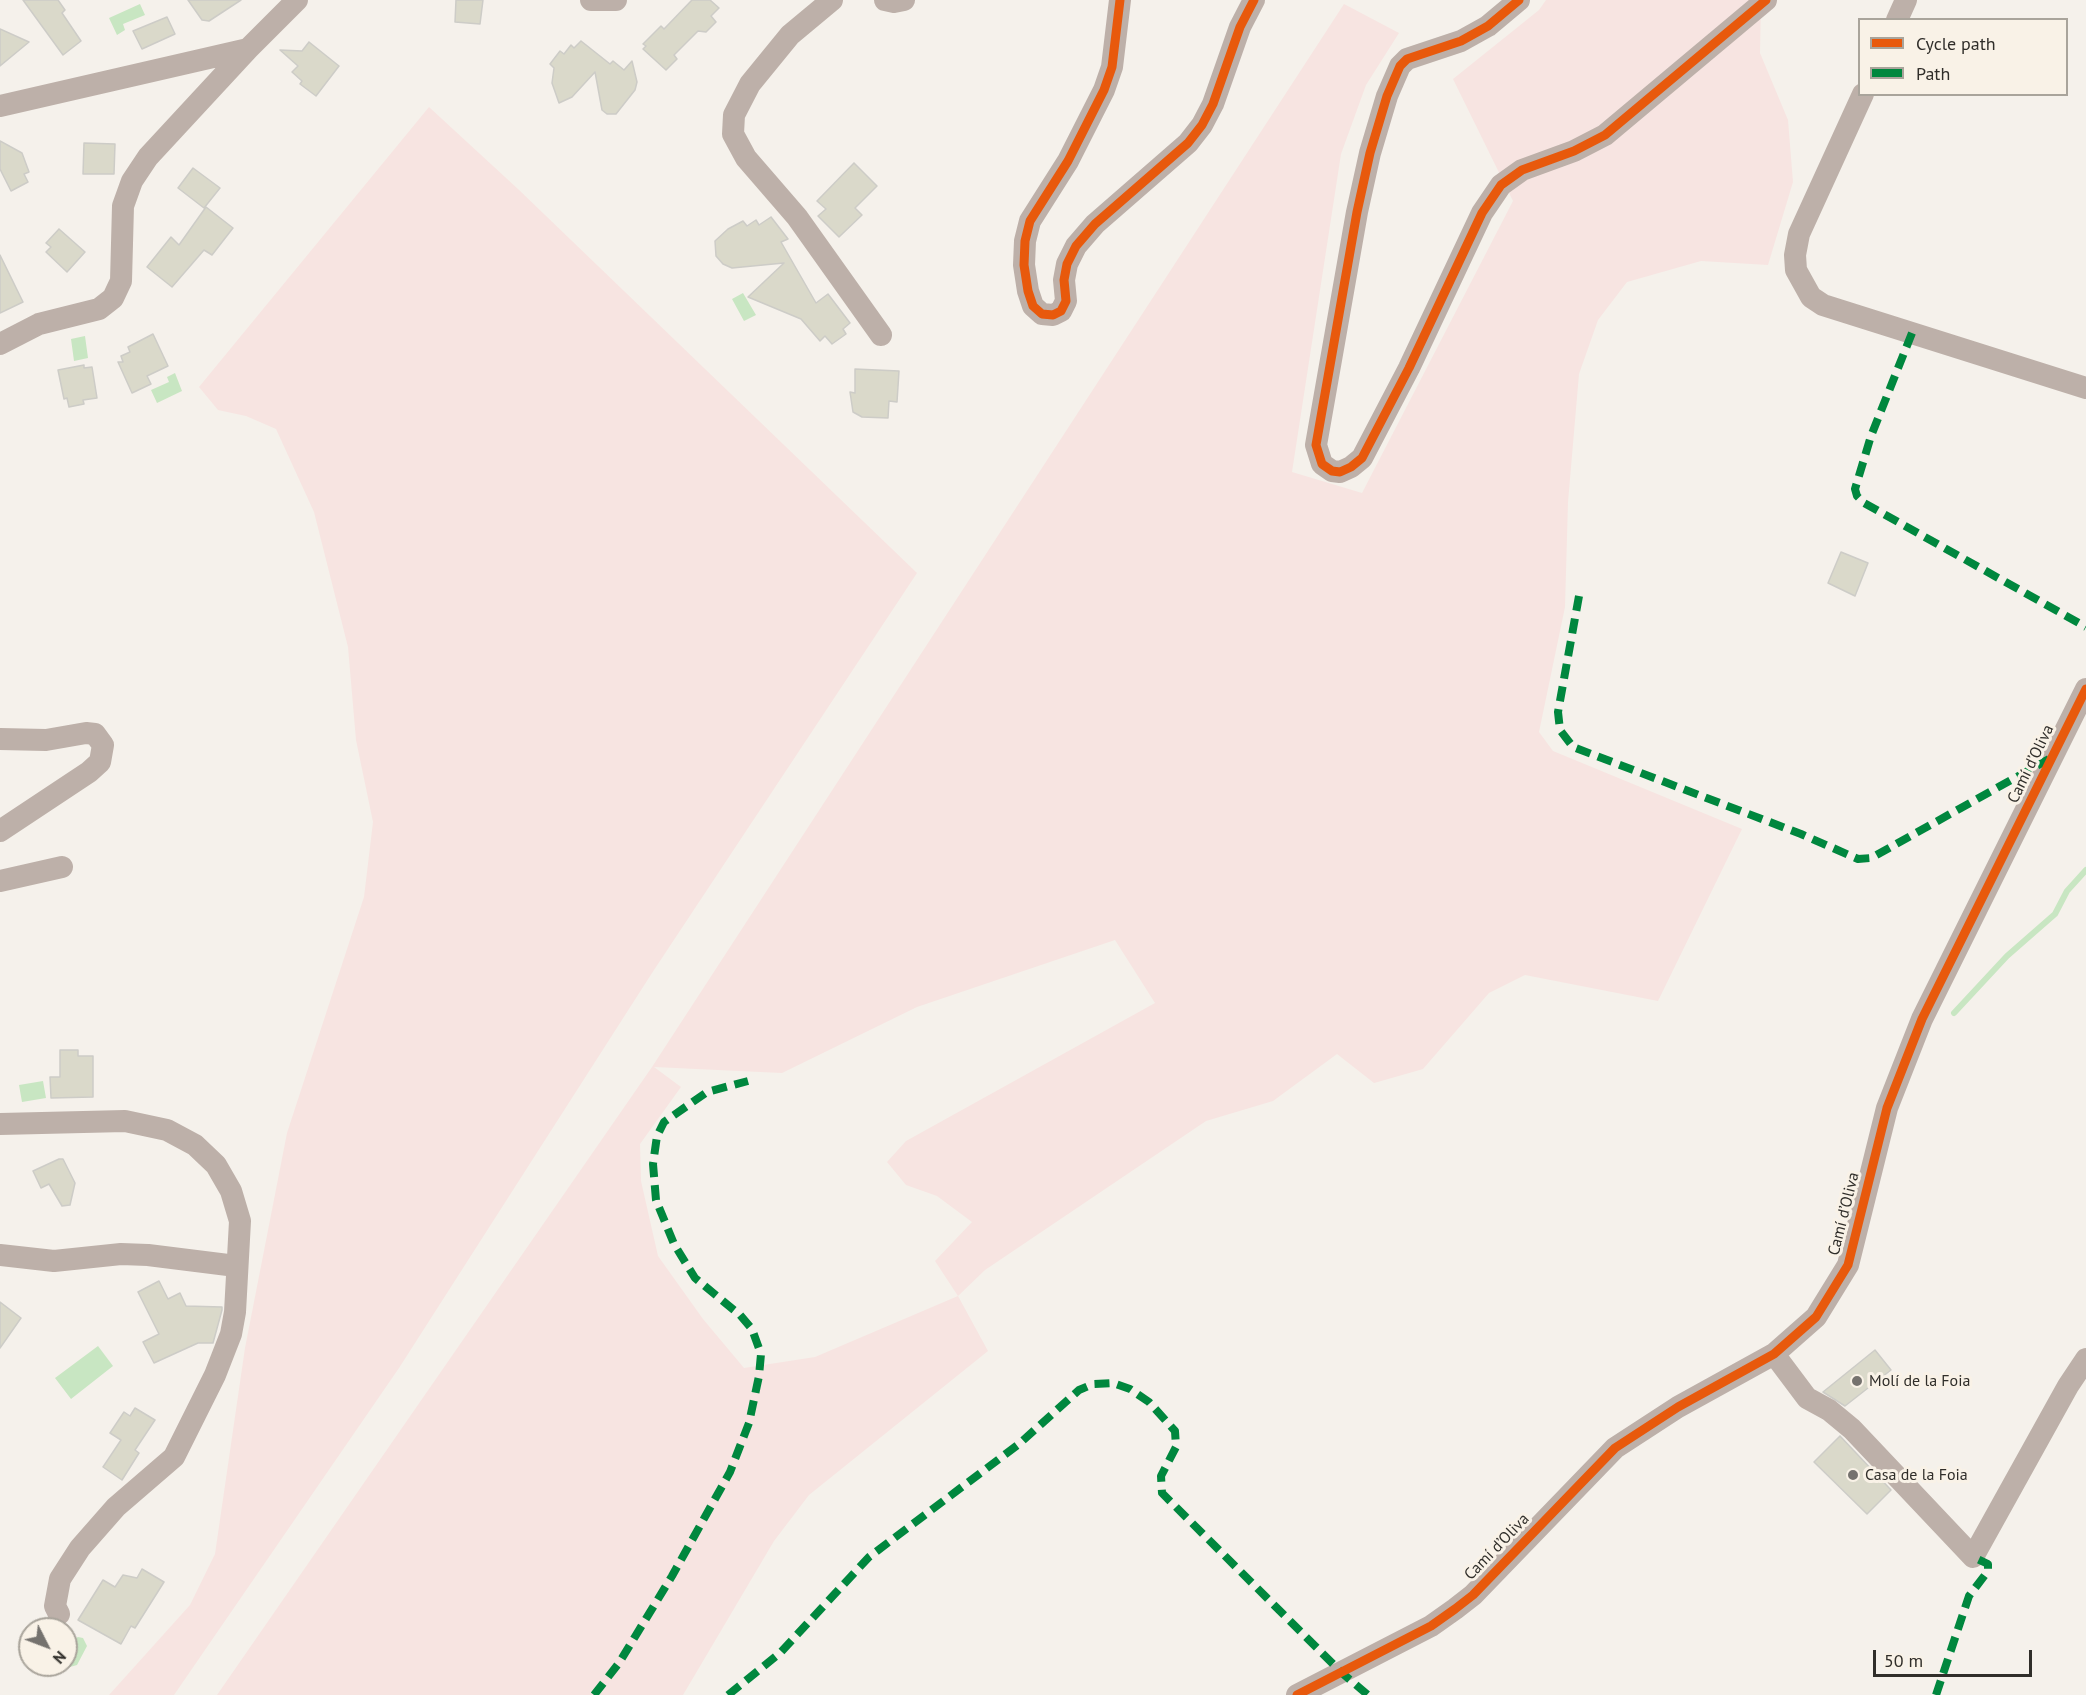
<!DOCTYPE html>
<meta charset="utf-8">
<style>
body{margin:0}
#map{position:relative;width:2086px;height:1695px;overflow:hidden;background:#f5f1eb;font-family:"PT Sans",sans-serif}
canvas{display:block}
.legend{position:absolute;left:1858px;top:18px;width:210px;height:78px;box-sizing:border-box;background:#f9f2e7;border:2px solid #a9a49b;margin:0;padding:8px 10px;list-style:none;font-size:18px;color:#302e2a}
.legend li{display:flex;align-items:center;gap:12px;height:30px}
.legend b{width:30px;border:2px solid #a9a49b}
.north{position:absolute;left:18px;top:1617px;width:60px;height:60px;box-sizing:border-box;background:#f9f2e7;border:2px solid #a9a49b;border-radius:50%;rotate:132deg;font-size:16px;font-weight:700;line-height:24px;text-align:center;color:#302e2a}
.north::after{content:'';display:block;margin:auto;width:21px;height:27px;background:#75726e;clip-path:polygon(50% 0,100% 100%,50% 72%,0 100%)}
.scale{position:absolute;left:1873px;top:1650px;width:159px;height:27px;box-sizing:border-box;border:3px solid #302e2a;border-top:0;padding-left:8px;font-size:18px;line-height:21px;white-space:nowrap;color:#302e2a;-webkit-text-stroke:4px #f9f2e7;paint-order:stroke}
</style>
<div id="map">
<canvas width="2086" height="1695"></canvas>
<ul class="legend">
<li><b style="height:8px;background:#e8590c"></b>Cycle path</li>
<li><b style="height:8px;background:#00873e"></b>Path</li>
</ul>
<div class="north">N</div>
<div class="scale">50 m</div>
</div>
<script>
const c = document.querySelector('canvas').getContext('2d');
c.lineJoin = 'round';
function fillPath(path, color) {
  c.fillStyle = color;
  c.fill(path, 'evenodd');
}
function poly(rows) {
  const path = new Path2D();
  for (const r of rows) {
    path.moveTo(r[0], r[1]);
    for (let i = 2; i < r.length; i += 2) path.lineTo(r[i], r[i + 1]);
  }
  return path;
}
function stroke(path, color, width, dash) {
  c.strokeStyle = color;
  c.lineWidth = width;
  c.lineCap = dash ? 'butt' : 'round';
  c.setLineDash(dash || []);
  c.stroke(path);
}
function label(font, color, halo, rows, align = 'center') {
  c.font = font + ' "PT Sans",sans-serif';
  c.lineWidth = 6;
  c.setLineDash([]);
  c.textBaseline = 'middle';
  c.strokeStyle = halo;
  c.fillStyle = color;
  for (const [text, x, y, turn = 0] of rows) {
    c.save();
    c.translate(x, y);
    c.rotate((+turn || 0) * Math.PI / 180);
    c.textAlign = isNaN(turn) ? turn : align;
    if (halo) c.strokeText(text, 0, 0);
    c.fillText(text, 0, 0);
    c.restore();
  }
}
fillPath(poly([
 [1546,0,1761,0,1760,53,1788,120,1793,182,1768,265,1701,261,1627,282,1598,320,1579,374,1568,502,1565,607,1539,732,1553,751,1742,829,1658,1001,1525,975,1489,993,1423,1069,1374,1083,1337,1054,1273,1101,1206,1121,985,1270,958,1296,988,1351,809,1495,774,1541,683,1695,217,1695,652,1067,1344,4,1399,33,1366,85,1341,154,1292,472,1362,493,1513,201,1453,79,1539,10],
 [1115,940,1155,1003,906,1141,887,1162,906,1185,937,1196,972,1222,935,1261,958,1296,815,1357,744,1368,703,1319,658,1256,641,1181,640,1144,681,1087,654,1067,782,1073,917,1007],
 [429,107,518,189,917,573,652,973,399,1368,174,1695,109,1695,190,1605,215,1554,245,1348,287,1133,364,897,373,822,356,740,348,647,314,512,276,429,246,416,218,410,199,387]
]), '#f7e4e1');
fillPath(poly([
 [140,4,145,15,123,24,125,30,117,35,109,18],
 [743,293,756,315,744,321,732,299],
 [85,336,88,358,74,361,71,339],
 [175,373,182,391,157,403,151,390,169,382,167,377],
 [43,1081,46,1098,22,1102,19,1085],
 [98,1346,113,1366,71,1399,55,1378],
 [78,1637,83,1638,87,1646,77,1665,70,1667,66,1664,66,1652,73,1639]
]), '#c8e6c2');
stroke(poly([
 [1954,1013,2007,956,2055,914,2067,891,2086,870]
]), '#c8e6c2', 6);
const building = poly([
 [23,0,58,0,65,10,62,13,81,41,63,55,23,0],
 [188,0,241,0,209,21,202,20,188,0],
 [456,0,483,0,480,24,455,22,456,0],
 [692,0,710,0,719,8,711,16,716,22,706,32,698,31,674,55,677,59,666,70,643,49,646,46,643,44,661,26,664,29,692,0],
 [167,17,175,34,142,49,133,31,167,17],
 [0,29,29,42,0,66,0,29],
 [581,41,610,64,613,61,624,70,632,61,637,82,635,90,616,114,607,114,602,110,595,72,572,97,559,103,552,83,554,68,550,64,560,51,564,54,571,45,574,48,581,41],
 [309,42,339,66,316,96,300,84,302,81,292,72,298,66,280,50,302,51,309,42],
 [0,141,22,153,29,172,24,174,28,182,11,191,0,169,0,141],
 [84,143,115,144,114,174,83,174,84,143],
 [854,163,877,186,855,208,862,215,839,237,818,216,826,209,817,201,854,163],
 [193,168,220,188,204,208,178,188,193,168],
 [206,207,233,228,212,255,204,250,172,287,147,267,171,237,179,245,206,207],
 [771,217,788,239,781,242,816,303,828,294,850,323,843,329,846,334,832,344,825,336,820,341,801,319,748,297,784,263,732,268,723,264,716,256,715,241,728,229,743,221,747,226,756,220,759,225,771,217],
 [59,229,85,252,67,272,46,252,51,247,46,243,59,229],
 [0,255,23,302,0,313,0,255],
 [153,334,168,366,147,376,151,384,132,393,118,362,123,362,121,356,130,352,128,347,153,334],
 [84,365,84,368,92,367,97,398,83,400,84,404,69,407,67,398,64,399,58,370,84,365],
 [855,369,899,371,897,402,889,401,888,418,862,417,853,412,850,392,855,393,855,369],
 [1841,552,1868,563,1855,596,1828,583,1841,552],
 [60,1050,78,1050,78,1056,93,1056,93,1097,51,1098,50,1077,60,1077,60,1050],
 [59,1159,63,1159,75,1183,70,1205,62,1206,49,1184,41,1188,33,1171,59,1159],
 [159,1281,168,1299,180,1293,186,1306,222,1307,222,1310,213,1343,198,1343,154,1363,143,1342,159,1334,138,1292,159,1281],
 [0,1302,21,1318,0,1348,0,1302],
 [1875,1350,1891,1370,1845,1406,1823,1392,1875,1350],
 [135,1408,155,1420,135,1450,139,1453,122,1480,103,1467,121,1440,110,1433,124,1412,130,1416,135,1408],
 [1840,1436,1891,1490,1867,1514,1814,1462,1840,1436],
 [142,1569,164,1582,135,1628,131,1626,121,1644,78,1620,103,1580,115,1587,123,1575,137,1578,142,1569]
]);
fillPath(building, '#dad9ca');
stroke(building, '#cdccc7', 1.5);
stroke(poly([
 [591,0,616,0],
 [832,0,790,35,750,84,734,115,733,134,746,158,797,217,881,335],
 [885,0,894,2,904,0],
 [1120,0,1112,67,1104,90,1068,161,1030,221,1025,241,1024,265,1028,291,1033,306,1042,314,1053,315,1061,311,1066,301,1064,280,1067,264,1076,246,1095,224,1188,143,1202,125,1213,104,1240,27,1254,0],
 [1519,0,1488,26,1461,41,1407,59,1400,66,1387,96,1370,153,1357,212,1316,445,1322,464,1332,471,1340,472,1351,467,1362,458,1409,368,1482,213,1501,185,1522,170,1574,151,1605,135,1766,0],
 [1897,20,1906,0],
 [1863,94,1799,234,1795,255,1796,270,1811,297,1823,305,2086,388],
 [0,106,248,49,297,0],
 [0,344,39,324,99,309,113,298,121,281,123,206,132,181,148,157,248,49],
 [0,739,46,740,86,733,95,734,103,745,100,762,89,772,0,831],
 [0,881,62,867],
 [0,1124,125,1121,167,1130,195,1145,216,1165,231,1191,240,1221,235,1312,231,1334,215,1375,174,1457,116,1507,80,1548,60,1579,55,1606,59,1614],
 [0,1255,54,1261,121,1254,148,1255,236,1266],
 [1774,1354,1807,1398,1829,1410,1852,1429,1973,1557,2068,1386,2086,1359],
 [1297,1695,1431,1626,1455,1609,1473,1595,1615,1448,1678,1407,1774,1354,1816,1317,1848,1265,1887,1108,1922,1019,2086,689]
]), '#bdb0a9', 22);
stroke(poly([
 [1912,333,1871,436,1855,489,1857,496,1864,503,2086,627],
 [1579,596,1558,712,1560,730,1573,747,1801,834,1858,859,1871,858,2049,759],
 [594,1695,619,1663,672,1576,730,1472,749,1423,759,1376,761,1354,752,1329,740,1315,695,1278,674,1244,656,1200,653,1164,657,1136,664,1122,707,1092,748,1081],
 [728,1695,780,1653,869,1557,1019,1444,1079,1390,1093,1384,1113,1383,1130,1389,1149,1402,1175,1431,1176,1447,1161,1476,1162,1493,1342,1673,1368,1695],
 [1936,1695,1969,1596,1988,1571,1988,1564,1973,1557]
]), '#00873e', 8, [15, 8]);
stroke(poly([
 [1120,0,1112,67,1104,90,1068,161,1030,221,1025,241,1024,265,1028,291,1033,306,1042,314,1053,315,1061,311,1066,301,1064,280,1067,264,1076,246,1095,224,1188,143,1202,125,1213,104,1240,27,1254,0],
 [1519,0,1488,26,1461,41,1407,59,1400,66,1387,96,1370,153,1357,212,1316,445,1322,464,1332,471,1340,472,1351,467,1362,458,1409,368,1482,213,1501,185,1522,170,1574,151,1605,135,1766,0],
 [1297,1695,1431,1626,1455,1609,1473,1595,1615,1448,1678,1407,1774,1354,1816,1317,1848,1265,1887,1108,1922,1019,2086,689]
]), '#e8590c', 9);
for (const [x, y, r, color] of [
 [1857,1381,6,"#75726e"],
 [1853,1475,6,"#75726e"]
]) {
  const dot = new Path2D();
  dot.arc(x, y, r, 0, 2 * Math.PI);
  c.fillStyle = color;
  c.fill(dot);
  stroke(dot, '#f9f2e7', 2);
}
label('16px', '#302e2a', '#f9f2e7', [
 ["Camí d’Oliva",2031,764,-64],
 ["Camí d’Oliva",1844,1214,-76],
 ["Camí d’Oliva",1497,1547,-46]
]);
label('16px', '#302e2a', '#f9f2e7', [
 ["Molí de la Foia",1869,1381],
 ["Casa de la Foia",1865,1475]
], 'left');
</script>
